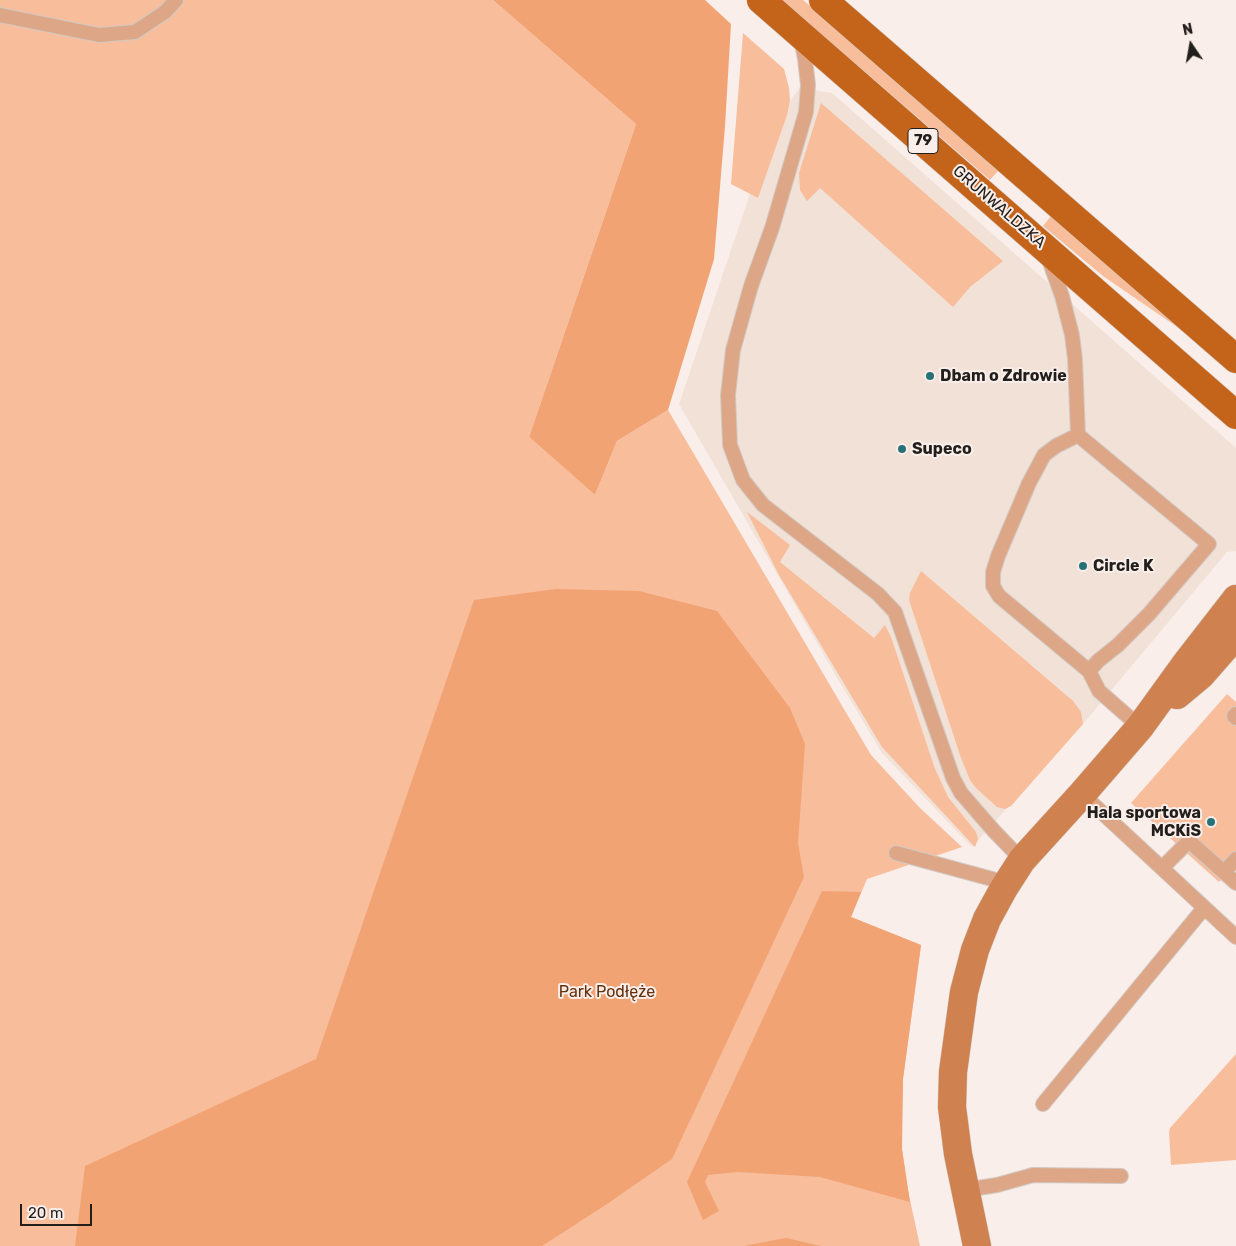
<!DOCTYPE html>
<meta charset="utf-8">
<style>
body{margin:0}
#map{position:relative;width:1236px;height:1246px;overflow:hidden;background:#f9eee9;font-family:Rubik,sans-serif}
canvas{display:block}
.north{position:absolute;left:1166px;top:20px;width:50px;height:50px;-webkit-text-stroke:4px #f9eee9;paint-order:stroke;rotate:348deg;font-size:14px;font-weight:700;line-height:20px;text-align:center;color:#221e1c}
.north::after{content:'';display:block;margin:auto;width:18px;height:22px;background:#221e1c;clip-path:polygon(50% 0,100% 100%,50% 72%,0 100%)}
.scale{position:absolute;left:20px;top:1204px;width:72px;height:22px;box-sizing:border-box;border:2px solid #221e1c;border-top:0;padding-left:6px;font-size:15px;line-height:18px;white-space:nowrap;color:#221e1c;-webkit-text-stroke:4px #f9eee9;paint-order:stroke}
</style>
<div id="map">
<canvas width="1236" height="1246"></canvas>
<div class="north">N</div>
<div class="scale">20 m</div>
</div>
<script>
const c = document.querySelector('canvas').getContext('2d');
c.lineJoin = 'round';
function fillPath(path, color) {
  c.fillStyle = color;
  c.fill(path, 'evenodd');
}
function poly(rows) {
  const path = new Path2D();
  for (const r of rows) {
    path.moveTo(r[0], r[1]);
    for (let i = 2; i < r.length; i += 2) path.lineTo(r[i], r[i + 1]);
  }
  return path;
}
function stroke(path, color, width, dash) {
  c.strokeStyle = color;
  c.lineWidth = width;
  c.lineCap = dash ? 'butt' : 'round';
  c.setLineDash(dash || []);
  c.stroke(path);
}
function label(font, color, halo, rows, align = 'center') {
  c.font = font + ' Rubik,sans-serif';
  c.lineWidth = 4;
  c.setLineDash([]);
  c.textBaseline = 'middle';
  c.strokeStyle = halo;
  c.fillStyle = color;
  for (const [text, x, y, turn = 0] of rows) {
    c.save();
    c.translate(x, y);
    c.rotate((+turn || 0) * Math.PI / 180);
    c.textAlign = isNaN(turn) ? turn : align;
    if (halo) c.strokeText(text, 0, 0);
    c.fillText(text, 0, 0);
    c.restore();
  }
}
fillPath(poly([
 [800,88,832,93,1236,448,1236,551,1227,552,1083,724,972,847,882,753,839,681,679,404,775,120]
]), '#f2e1d7');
fillPath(poly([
 [0,0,493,0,636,124,529,437,595,495,617,441,668,410,871,755,920,808,962,847,867,879,851,917,921,945,903,1079,902,1114,902,1149,907,1186,920,1246,0,1246],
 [782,0,803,0,999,170,990,180],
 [743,33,784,69,789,88,790,100,787,115,758,198,731,184],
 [821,103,1003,261,970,287,953,307,820,188,807,201,800,190,799,173],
 [1051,216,1196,340,1103,276,1043,226],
 [747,512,790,545,780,562,874,638,885,625,891,637,935,769,948,797,976,832,978,839,975,847,882,747,779,575],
 [921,571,1073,701,1081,712,1083,724,1011,806,1005,809,997,807,976,788,970,780,961,758,909,600,910,593],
 [1227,694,1236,702,1236,864,1219,882,1131,803],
 [1236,1054,1236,1160,1171,1165,1169,1132,1170,1128]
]), '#f8bd9b');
fillPath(poly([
 [493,0,705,0,731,24,725,126,714,259,668,410,617,441,595,495,529,437,636,124],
 [556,589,639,591,717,611,790,708,805,744,798,843,804,877,672,1159,607,1204,542,1246,75,1246,85,1166,316,1059,474,600],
 [822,891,861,892,851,917,921,945,903,1079,902,1149,910,1202,820,1177,738,1172,708,1175,705,1182,719,1211,703,1220,687,1182],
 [786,1238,821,1246,743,1246]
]), '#f2a374');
const lane = poly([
 [0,15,99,35,135,32,165,12,176,0],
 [801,39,805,59,808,85,806,112,772,228,751,286,733,350,728,395,730,445,743,480,763,505,878,594,895,612,953,778,961,793,994,831,1022,860],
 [1048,257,1062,296,1072,335,1075,359,1078,435],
 [1089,671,1098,661,1118,645,1149,614,1209,544,1078,435,1056,446,1044,455,1029,483,998,556,993,572,993,586,999,596,1089,671,1099,691,1140,727],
 [1236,714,1234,716,1236,718],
 [1082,794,1236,937],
 [896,853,1007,883],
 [1162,868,1189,841,1236,883],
 [1224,872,1236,859],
 [1043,1104,1204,908],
 [965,1190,997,1185,1033,1175,1121,1176]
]);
const secondary = poly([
 [1177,695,1201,675,1236,635],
 [977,1246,958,1154,952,1107,953,1072,964,992,975,950,987,919,1004,888,1022,860,1082,794,1140,727,1187,662,1236,599]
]);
const primary = poly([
 [761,0,1236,415],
 [823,0,1236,359]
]);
stroke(lane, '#d2c9c4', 16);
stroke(secondary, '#d2c9c4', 29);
stroke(primary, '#d2c9c4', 29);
stroke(lane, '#dda787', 14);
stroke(secondary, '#d08150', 28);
stroke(primary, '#c4631a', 28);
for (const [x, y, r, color] of [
 [930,376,5,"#277277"],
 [902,449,5,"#277277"],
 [1083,566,5,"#277277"],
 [1211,822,5,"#277277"]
]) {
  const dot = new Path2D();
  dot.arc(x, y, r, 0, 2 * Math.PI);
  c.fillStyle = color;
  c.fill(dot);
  stroke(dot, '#f9eee9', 2);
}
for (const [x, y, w] of [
 [923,141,30]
]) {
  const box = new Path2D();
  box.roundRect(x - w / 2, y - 12.5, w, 25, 4);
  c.fillStyle = '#f9eee9';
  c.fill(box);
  stroke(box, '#221e1c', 1);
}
label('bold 15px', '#221e1c', null, [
 ["79",923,141]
]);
label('16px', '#221e1c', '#f9eee9', [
 ["GRUNWALDZKA",999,207,41]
]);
label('bold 16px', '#221e1c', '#f9eee9', [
 ["Dbam o Zdrowie",940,376],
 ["Supeco",912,449],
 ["Circle K",1093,566],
 ["Hala sportowa",1201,813,"right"],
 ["MCKiS",1201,831,"right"]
], 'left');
label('16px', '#63310e', '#f9eee9', [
 ["Park Podłęże",607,992]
]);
</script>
